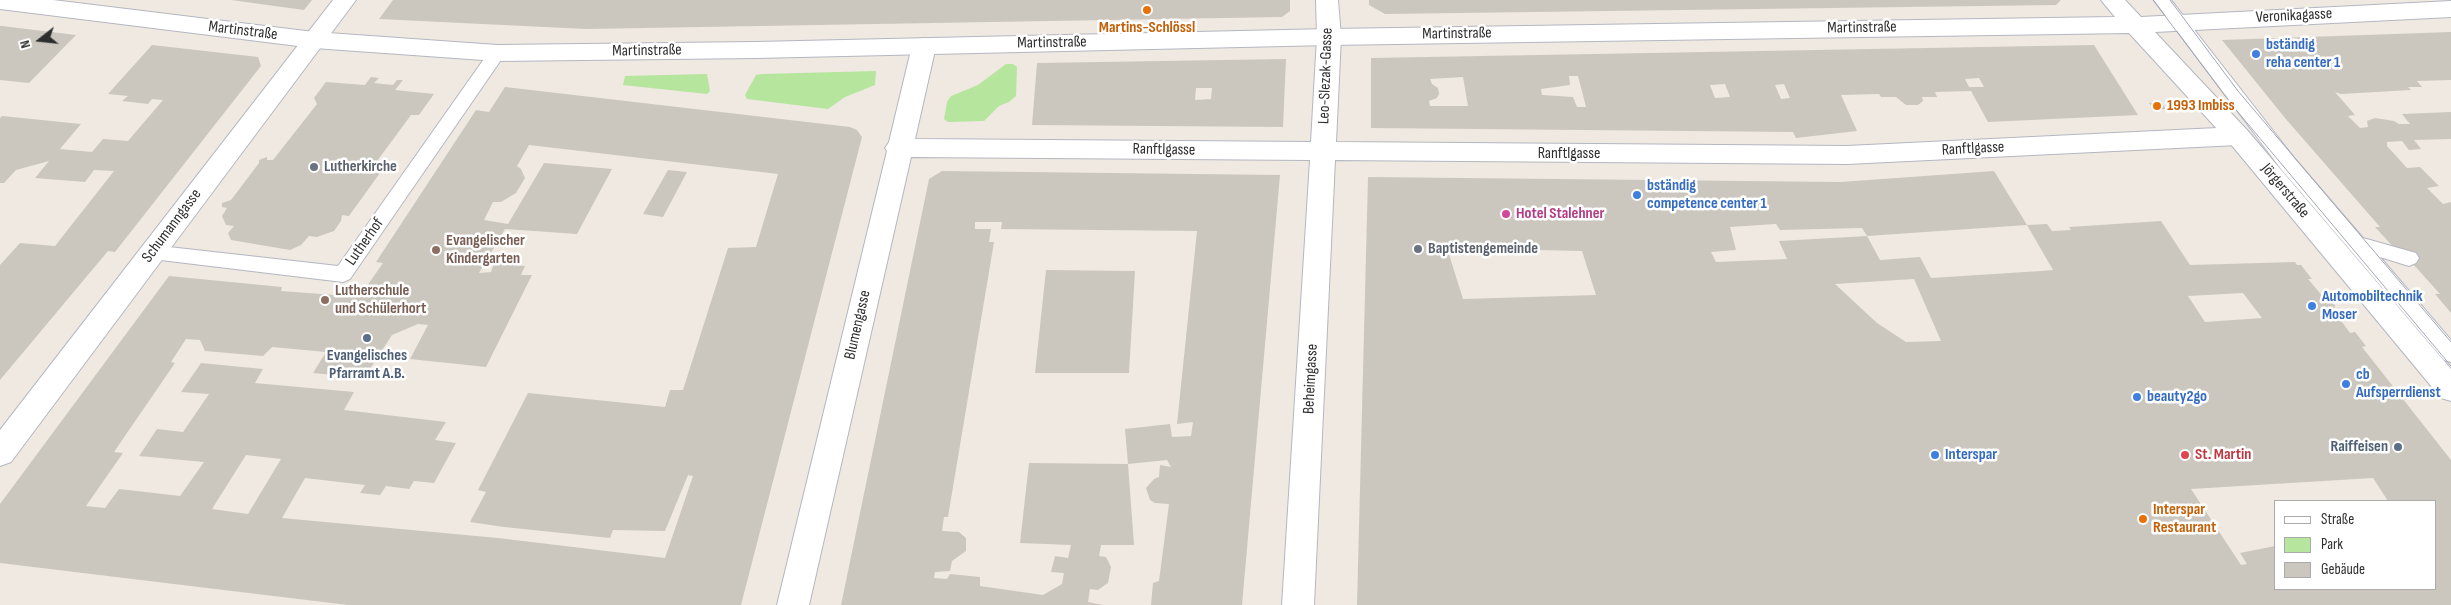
<!DOCTYPE html>
<meta charset="utf-8">
<style>
body{margin:0}
#map{position:relative;width:2451px;height:605px;overflow:hidden;background:#efe9e1;font-family:"Sofia Sans Condensed",sans-serif}
canvas{display:block}
.legend{position:absolute;left:2274px;top:500px;width:162px;height:90px;box-sizing:border-box;background:#fff;border:1px solid #ababab;margin:0;padding:6px 9px;list-style:none;font-size:15px;color:#2e2e2e}
.legend li{display:flex;align-items:center;gap:10px;height:25px}
.legend b{width:25px;border:1px solid #ababab}
.north{position:absolute;left:15px;top:15px;width:50px;height:50px;-webkit-text-stroke:4px #fff;paint-order:stroke;rotate:254deg;font-size:14px;font-weight:700;line-height:20px;text-align:center;color:#2e2e2e}
.north::after{content:'';display:block;margin:auto;width:18px;height:22px;background:#2e2e2e;clip-path:polygon(50% 0,100% 100%,50% 72%,0 100%)}
</style>
<div id="map">
<canvas width="2451" height="605"></canvas>
<ul class="legend">
<li><b style="height:6px;background:#fff"></b>Straße</li>
<li><b style="height:14px;background:#b6e59e"></b>Park</li>
<li><b style="height:14px;background:#cbc7bf"></b>Gebäude</li>
</ul>
<div class="north">N</div>
</div>
<script>
const c = document.querySelector('canvas').getContext('2d');
c.lineJoin = 'round';
function fillPath(path, color) {
  c.fillStyle = color;
  c.fill(path, 'evenodd');
}
function poly(rows) {
  const path = new Path2D();
  for (const r of rows) {
    path.moveTo(r[0], r[1]);
    for (let i = 2; i < r.length; i += 2) path.lineTo(r[i], r[i + 1]);
  }
  return path;
}
function stroke(path, color, width, dash) {
  c.strokeStyle = color;
  c.lineWidth = width;
  c.lineCap = dash ? 'butt' : 'round';
  c.setLineDash(dash || []);
  c.stroke(path);
}
function label(font, color, halo, rows, align = 'center') {
  c.font = font + ' "Sofia Sans Condensed",sans-serif';
  c.lineWidth = 5;
  c.setLineDash([]);
  c.textBaseline = 'middle';
  c.strokeStyle = halo;
  c.fillStyle = color;
  for (const [text, x, y, turn = 0] of rows) {
    c.save();
    c.translate(x, y);
    c.rotate((+turn || 0) * Math.PI / 180);
    c.textAlign = isNaN(turn) ? turn : align;
    if (halo) c.strokeText(text, 0, 0);
    c.fillText(text, 0, 0);
    c.restore();
  }
}
fillPath(poly([
 [1006,64,1013,64,1017,67,1016,96,1009,102,999,106,984,121,948,122,944,119,947,102,951,96,978,85],
 [876,71,875,85,845,97,828,109,747,99,745,95,756,75,762,74],
 [707,74,710,91,707,94,623,85,625,76]
]), '#b6e59e');
fillPath(poly([
 [231,0,312,0,304,10],
 [393,0,1290,0,1290,11,1282,17,586,29,379,19],
 [1369,0,2061,0,2056,5,1385,14,1369,5],
 [0,26,2,26,76,35,29,83,0,80],
 [2451,32,2451,80,2417,81,2422,87,2408,87,2411,90,2341,94,2335,92,2355,115,2348,116,2360,128,2368,127,2367,121,2375,118,2394,121,2399,124,2410,124,2402,114,2451,112,2451,139,2414,140,2421,149,2409,150,2402,141,2387,142,2387,146,2407,168,2420,167,2439,186,2427,188,2443,204,2451,202,2451,313,2435,294,2440,294,2413,264,2409,264,2375,227,2380,227,2285,118,2222,40],
 [152,45,258,57,261,66,115,252,108,251,0,380,0,265,20,243,55,246,114,171,94,170,85,182,35,178,49,161,16,170,4,183,0,183,0,118,2,116,81,124,60,149,92,152,103,139,128,141,163,100,152,99,148,104,122,101,128,96,108,94],
 [2094,45,2138,115,1988,122,1971,91,1935,92,1937,97,1922,97,1923,101,1918,105,1906,105,1896,97,1881,97,1879,94,1841,95,1857,131,1796,138,1793,132,1371,128,1371,58],
 [1569,76,1578,76,1586,107,1577,107,1573,97,1542,95,1541,89,1570,85],
 [1463,77,1468,106,1430,106,1429,101,1437,98,1439,94,1438,88,1432,84,1430,79],
 [1979,78,1984,87,1969,87,1965,79],
 [1725,84,1730,97,1715,98,1710,85],
 [1784,84,1790,98,1781,99,1775,85],
 [1286,59,1283,127,1032,125,1037,63],
 [1196,88,1212,88,1211,99,1195,100],
 [371,77,379,78,374,83,393,85,397,80,403,80,395,90,434,94,419,115,411,115,369,172,380,173,349,216,342,215,341,221,334,231,317,237,309,236,301,245,290,250,231,240,228,233,234,226,226,225,222,216,227,208,222,207,222,203,231,200,259,163,259,160,267,157,267,160,273,160,317,104,314,98,326,82,365,85],
 [505,87,850,127,857,130,862,137,741,605,348,605,0,563,0,504,169,276,282,287,281,291,334,295,356,285,367,286,383,263,376,262,476,110,489,112],
 [529,145,778,174,756,247,728,248,683,390,670,390,665,407,528,393,478,490,486,492,470,522,504,527,610,538,613,530,665,531,688,475,693,476,665,558,498,538,282,518,305,478,365,485,360,493,380,495,386,486,409,489,414,481,434,483,456,443,435,440,446,422,344,410,354,392,255,383,263,369,201,363,181,392,209,394,183,432,157,429,139,456,204,462,180,496,119,489,105,508,86,506,123,453,114,452,175,363,171,362,186,339,200,340,205,351,263,356,272,347,326,352,313,373,364,378,392,335,418,324,428,325,410,359,486,367,532,275,521,275,525,266,494,263,491,272,479,273,505,229,577,234,612,169,544,163,508,224,484,220,493,202,501,202,516,193,525,178,521,169,517,166],
 [246,455,281,459,248,514,212,509],
 [2161,102,2166,109,2154,110,2149,103],
 [668,170,687,172,663,217,643,214],
 [942,171,1280,175,1242,605,1151,605,1153,583,1159,581,1169,504,1155,503,1150,500,1146,488,1154,479,1159,477,1160,465,1171,467,1167,460,1128,464,1125,429,1170,424,1172,437,1191,436,1193,422,1177,424,1197,231,1001,229,1002,222,975,222,975,229,991,229,989,242,994,242,948,517,944,517,942,531,959,532,966,538,966,551,952,561,950,571,935,572,934,578,947,579,950,574,980,577,980,586,1043,595,1062,584,1064,573,1051,572,1055,556,1068,558,1071,545,1020,543,1029,463,1128,464,1134,545,1101,545,1099,556,1106,557,1111,567,1108,583,1098,590,1090,589,1088,602,1103,605,841,605,929,179],
 [1994,171,2027,225,1867,236,1862,228,1780,230,1776,224,1730,227,1736,250,1711,252,1716,262,1787,259,1779,241,1867,236,1880,260,1920,257,1931,278,2041,271,2053,270,2027,225,2047,224,2052,231,2071,230,2069,227,2161,221,2190,265,2295,262,2297,265,2301,265,2312,279,2308,279,2325,299,2335,305,2334,311,2350,333,2355,332,2366,346,2362,347,2451,460,2451,605,1357,605,1368,177,1841,182],
 [1447,248,1582,251,1596,295,1463,299],
 [1914,279,1941,341,1906,342,1877,323,1835,284],
 [2243,293,2262,318,2205,322,2188,296],
 [2373,478,2388,501,2435,501,2435,589,2275,589,2275,546,2240,553,2247,564,2241,565,2191,489],
 [1046,270,1135,271,1129,373,1035,373]
]), '#cbc7bf');
const lane = poly([
 [2154,0,2171,0,2295,159,2363,238,2416,253,2419,258,2416,263,2409,266,2380,257,2451,340,2451,362,2444,360,2281,169,2154,0],
 [497,47,503,49,506,53,503,57,350,279,343,282,144,258,141,253,144,248,151,245,338,266,491,49,497,47]
]);
const street = poly([
 [333,0,356,0,11,462,0,466,0,430,333,0],
 [1316,0,1338,0,1341,37,1336,142,1847,146,2238,127,2247,130,2250,136,2247,142,2238,145,1847,164,1335,160,1314,605,1282,605,1310,160,911,157,809,605,777,605,887,151,885,148,889,142,912,46,916,40,924,38,932,40,936,46,915,139,1311,142,1317,37,1316,0]
]);
const secondary = poly([
 [0,0,53,0,314,32,497,45,756,42,1329,29,2115,17,2101,0,2125,0,2141,17,2451,1,2451,17,2155,32,2247,130,2451,369,2451,401,2441,398,2229,142,2129,33,1329,45,756,58,497,61,314,48,0,9,0,0]
]);
stroke(lane, '#b4b7c1', 2);
stroke(street, '#b4b7c1', 2);
stroke(secondary, '#b4b7c1', 2);
fillPath(lane, '#fff');
fillPath(street, '#fff');
fillPath(secondary, '#fff');
stroke(poly([
 [2153,0,2232,105,2451,366],
 [2170,0,2238,91,2451,342]
]), '#a3a6b8', 1);
for (const [x, y, r, color] of [
 [1147,10,5,"#e8710a"],
 [2256,54,5,"#3f7fe0"],
 [2157,106,5,"#e8710a"],
 [314,167,5,"#6b7280"],
 [1637,195,5,"#3f7fe0"],
 [1506,214,5,"#d1479c"],
 [1418,249,5,"#6b7280"],
 [436,250,5,"#8d6e63"],
 [325,300,5,"#8d6e63"],
 [2312,306,5,"#3f7fe0"],
 [367,338,5,"#5c6f8a"],
 [2346,384,5,"#3f7fe0"],
 [2137,397,5,"#3f7fe0"],
 [2398,447,5,"#5c6f8a"],
 [1935,455,5,"#3f7fe0"],
 [2185,455,5,"#e0444e"],
 [2143,519,5,"#e8710a"]
]) {
  const dot = new Path2D();
  dot.arc(x, y, r, 0, 2 * Math.PI);
  c.fillStyle = color;
  c.fill(dot);
  stroke(dot, '#fff', 2);
}
label('16px', '#2e2e2e', '#fff', [
 ["Veronikagasse",2294,16,-3],
 ["Martinstraße",1862,28,-1],
 ["Martinstraße",243,31,7],
 ["Martinstraße",1457,34,-1],
 ["Martinstraße",1052,43,-1],
 ["Martinstraße",647,51,-1],
 ["Leo-Slezak-Gasse",1326,76,-88],
 ["Ranftlgasse",1973,149,-3],
 ["Ranftlgasse",1164,150,1],
 ["Ranftlgasse",1569,154],
 ["Jörgerstraße",2285,191,50],
 ["Schumanngasse",172,226,-53],
 ["Lutherhof",365,242,-55],
 ["Blumengasse",858,325,-77],
 ["Beheimgasse",1311,379,-87]
]);
label('bold 16px', '#c56008', '#fff', [
 ["Martins-Schlössl",1147,28,"center"],
 ["1993 Imbiss",2167,106],
 ["Interspar",2153,510],
 ["Restaurant",2153,528]
], 'left');
label('bold 16px', '#366cbe', '#fff', [
 ["bständig",2266,45],
 ["reha center 1",2266,63],
 ["bständig",1647,186],
 ["competence center 1",1647,204],
 ["Automobiltechnik",2322,297],
 ["Moser",2322,315],
 ["cb",2356,375],
 ["Aufsperrdienst",2356,393],
 ["beauty2go",2147,397],
 ["Interspar",1945,455]
], 'left');
label('bold 16px', '#5b616d', '#fff', [
 ["Lutherkirche",324,167],
 ["Baptistengemeinde",1428,249]
], 'left');
label('bold 16px', '#b23c85', '#fff', [
 ["Hotel Stalehner",1516,214]
], 'left');
label('bold 16px', '#785e54', '#fff', [
 ["Evangelischer",446,241],
 ["Kindergarten",446,259],
 ["Lutherschule",335,291],
 ["und Schülerhort",335,309]
], 'left');
label('bold 16px', '#4e5e75', '#fff', [
 ["Evangelisches",367,356],
 ["Pfarramt A.B.",367,374],
 ["Raiffeisen",2388,447,"right"]
]);
label('bold 16px', '#be3a42', '#fff', [
 ["St. Martin",2195,455]
], 'left');
</script>
